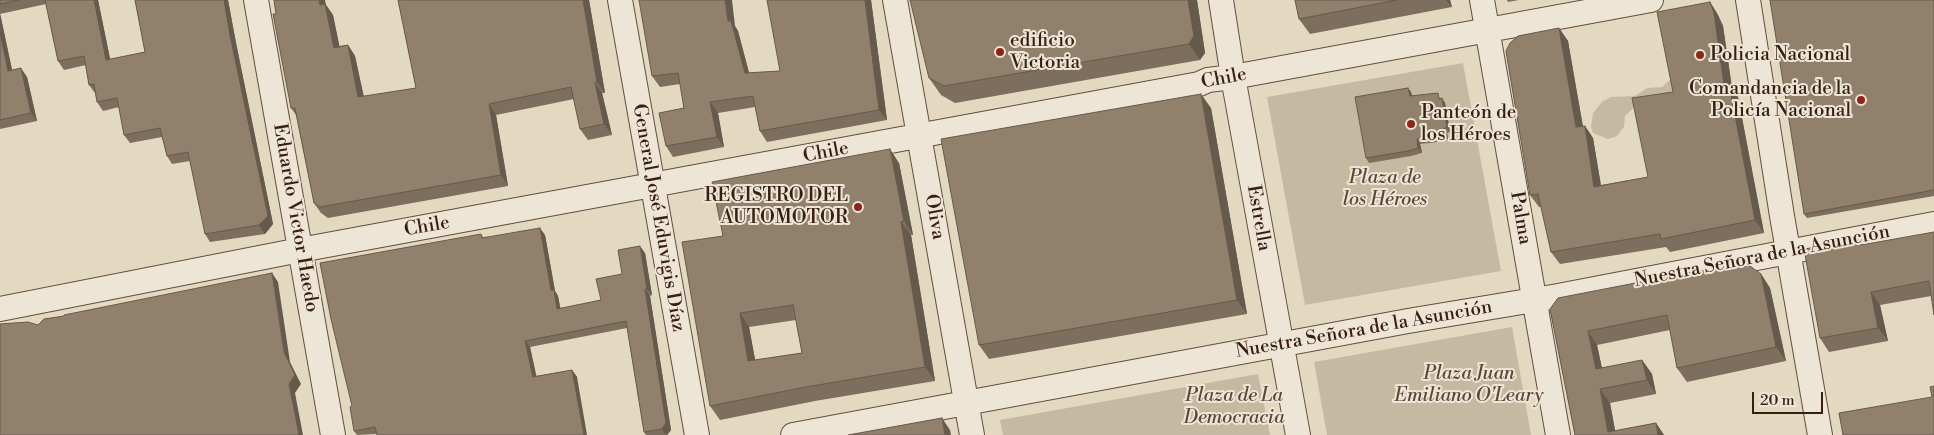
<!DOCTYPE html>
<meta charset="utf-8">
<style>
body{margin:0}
#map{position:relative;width:1934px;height:435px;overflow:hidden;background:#e3d9c0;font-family:"Libre Bodoni",serif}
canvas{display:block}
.scale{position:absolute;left:1752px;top:392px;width:71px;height:22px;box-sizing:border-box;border:2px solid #391f12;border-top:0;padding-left:6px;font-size:15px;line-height:18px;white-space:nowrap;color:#391f12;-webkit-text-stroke:4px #ede6d6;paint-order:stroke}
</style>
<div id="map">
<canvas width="1934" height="435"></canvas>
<div class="scale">20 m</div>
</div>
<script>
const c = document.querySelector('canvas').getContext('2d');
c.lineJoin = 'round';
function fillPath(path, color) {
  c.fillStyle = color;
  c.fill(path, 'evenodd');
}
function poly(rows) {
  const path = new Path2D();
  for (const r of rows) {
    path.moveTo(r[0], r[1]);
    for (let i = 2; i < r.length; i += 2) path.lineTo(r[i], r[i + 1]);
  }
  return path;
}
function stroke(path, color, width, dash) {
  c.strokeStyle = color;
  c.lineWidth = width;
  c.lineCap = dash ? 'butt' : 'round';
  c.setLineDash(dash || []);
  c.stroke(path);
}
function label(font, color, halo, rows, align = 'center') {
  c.font = font + ' "Libre Bodoni",serif';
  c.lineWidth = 4;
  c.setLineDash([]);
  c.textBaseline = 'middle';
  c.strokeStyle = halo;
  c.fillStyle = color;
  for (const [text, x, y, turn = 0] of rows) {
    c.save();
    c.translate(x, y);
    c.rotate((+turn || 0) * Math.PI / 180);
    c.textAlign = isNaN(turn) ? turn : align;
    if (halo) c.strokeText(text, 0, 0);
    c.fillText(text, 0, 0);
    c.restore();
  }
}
fillPath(poly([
 [1463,63,1501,271,1305,305,1267,97],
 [1671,79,1675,95,1639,111,1633,108,1625,116,1624,127,1617,136,1608,139,1593,133,1591,127,1593,113,1602,102,1611,97,1635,96,1647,88,1662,87],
 [1512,327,1531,435,1327,435,1314,362],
 [1258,374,1270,435,1003,435,1000,420]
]), '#c6b9a2');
const minor = poly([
 [256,0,333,435],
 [620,0,697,435],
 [895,0,972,435],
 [1221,0,1233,77,1298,435],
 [1482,0,1558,435],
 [1748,0,1782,216,1820,435],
 [0,309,300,250,1199,84,1208,80,1233,77,1651,0],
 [793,435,1408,321,1558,296,1934,224]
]);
stroke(minor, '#644e3e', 26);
stroke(minor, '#ede6d6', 24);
fillPath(poly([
 [0,0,98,0,110,59,145,52,135,0,228,0,236,43,273,224,265,234,210,242,205,234,190,161,172,164,167,156,162,137,130,143,124,135,119,107,103,111,97,102,95,93,89,85,86,65,64,70,58,61,46,4,0,14,12,70,27,77,37,121,0,129],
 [398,0,589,0,605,93,602,93,612,135,588,140,580,129,574,99,496,115,508,186,328,218,321,213,314,203,296,115,291,108,276,14,326,5,333,15,339,46,348,45,355,56,364,97,416,88],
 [871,0,887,120,767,142,760,131,755,107,718,113,724,147,673,157,666,146,684,108,680,84,660,87,652,76,735,26,738,31,749,73,780,71],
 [1197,0,1205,53,1200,60,955,103,941,95,929,78],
 [1295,0,1450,0,1452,7,1310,34,1299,19],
 [1507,0,1519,0,1508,2],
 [1934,0,1934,196,1807,218,1804,214],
 [1710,2,1718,15,1723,26,1732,88,1738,97,1764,233,1670,252,1666,247,1560,264,1551,252,1541,207,1539,207,1530,195,1559,28,1568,41,1583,126,1585,126,1593,138,1601,185,1648,177,1673,92],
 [1411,92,1412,96,1441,98,1445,103,1450,132,1447,133,1448,139,1438,138,1438,142,1420,144,1422,153,1411,156,1369,163,1366,158],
 [1211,108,1247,314,989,359,979,345],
 [899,163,913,235,911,235,935,381,815,401,720,420,710,406,723,236],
 [796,320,802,353,755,360,749,327],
 [1934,232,1931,296,1880,305,1888,341,1829,352,1820,338],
 [481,234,483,237,545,235,555,291,558,296,560,309,601,300,622,274,645,253,652,295,650,296,671,430,667,435,646,435,644,432,627,328,530,347,536,376,572,370,577,377,377,434,357,435,354,431],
 [1761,274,1770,288,1786,361,1687,382,1677,368,1670,330,1597,345,1602,368,1642,360,1652,374,1656,394,1610,403,1615,431,1656,423,1664,435,1575,435,1550,309]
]), '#7d6e5d');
fillPath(poly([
 [94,0,98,0,112,68,106,60],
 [224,0,228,0,236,43,273,224,265,234,259,225,230,35],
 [319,0,325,0,326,5,333,15,342,58,334,48,320,5],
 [583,0,589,0,605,93,597,82],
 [725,0,732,0,735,26,738,31,752,84,745,73,728,21],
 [865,0,871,0,887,120,879,110],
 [1188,0,1197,0,1205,53,1200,60,1189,44],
 [1446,0,1450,0,1452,7],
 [1710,2,1718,15,1723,26,1732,88,1738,97,1764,233,1755,220,1724,85],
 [0,13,14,79,8,71,0,32],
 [1559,28,1568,41,1585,140,1576,127],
 [348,45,355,56,366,108,358,97],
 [21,68,27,77,37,121,31,113],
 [595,83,602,93,612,135,604,124],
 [1408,88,1411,92,1413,101,1410,96],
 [1201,94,1211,108,1247,314,1237,300],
 [1442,98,1445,103,1450,132,1447,128],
 [710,102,718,113,724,147,717,137],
 [489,104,496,115,508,186,501,175],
 [1585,126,1593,138,1603,199,1594,187],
 [1444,128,1447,133,1448,139,1445,134],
 [1435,134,1438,138,1438,142,1435,137],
 [1417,139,1420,144,1422,153,1418,148],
 [890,149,899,163,913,235,904,221],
 [901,222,911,235,935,381,925,367],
 [540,228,545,235,555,291,558,296,562,316,557,309,551,290],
 [640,246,645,253,652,295,647,289],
 [272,273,278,282,290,362,301,384,295,393,303,435,299,435,289,384],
 [1761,274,1770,288,1786,361,1776,347],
 [645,289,650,296,671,430,667,435,666,435,662,429],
 [1871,292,1880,305,1888,341,1878,328],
 [740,313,749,327,758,375,748,361],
 [1588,331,1597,345,1605,383,1596,369],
 [525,341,530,347,538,383,533,377],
 [1642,360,1652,374,1656,394,1647,380],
 [572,370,577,377,587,435,584,435],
 [1600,389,1610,403,1616,435,1608,432],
 [942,418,950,430,951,435,945,435],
 [1656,423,1664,435,1658,435]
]), '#665a4c');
const building = poly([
 [0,0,19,0,0,4,0,0],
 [45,0,94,0,106,60,145,52,135,0,224,0,230,35,268,216,259,225,205,234,188,152,167,156,160,128,124,135,117,98,97,102,94,84,89,85,84,56,58,61,45,0],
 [274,0,319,0,320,5,325,4,334,48,348,45,358,97,416,88,398,0,583,0,597,82,595,83,604,124,580,129,571,87,489,104,501,175,320,207,314,203,295,108,291,108,273,14,276,14,274,0],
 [639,0,725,0,728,21,731,21,745,73,780,71,767,0,865,0,879,110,760,131,753,96,710,102,717,137,666,146,659,113,684,108,678,73,652,76,639,0],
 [910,0,1188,0,1194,36,1189,44,944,86,929,78,910,0],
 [1295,0,1397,0,1299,19,1295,0],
 [1770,0,1934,0,1934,190,1804,214,1770,0],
 [1710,2,1714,13,1724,85,1729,84,1755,220,1661,239,1660,234,1551,252,1538,194,1530,195,1506,51,1510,43,1518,36,1559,28,1576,127,1585,126,1594,187,1648,177,1632,98,1673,92,1657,12,1710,2],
 [0,32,8,71,21,68,31,113,0,120,0,32],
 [1408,88,1410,96,1438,93,1439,99,1442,98,1447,128,1444,128,1445,134,1435,134,1435,137,1417,139,1418,148,1408,151,1366,158,1355,97,1408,88],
 [1201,94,1237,300,979,345,941,139,1201,94],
 [890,149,904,221,901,222,925,367,806,387,710,406,682,242,723,236,712,182,890,149],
 [793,305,802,353,748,361,740,313,793,305],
 [540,228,551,290,554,290,557,309,601,300,596,279,622,274,618,250,640,246,647,289,645,289,666,423,662,429,644,432,626,321,525,341,533,377,572,370,584,435,377,435,375,427,354,431,350,407,352,406,331,319,320,263,481,234,482,238,540,228],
 [1934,232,1934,315,1929,281,1871,292,1878,328,1820,338,1804,249,1860,240,1861,245,1934,232],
 [1750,266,1761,274,1776,347,1677,368,1667,315,1588,331,1596,369,1642,360,1647,380,1600,389,1608,432,1656,423,1658,435,1575,435,1550,309,1558,298,1692,272,1750,266],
 [272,273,284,352,295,375,289,384,299,435,0,435,0,324,28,322,38,325,44,319,64,316,64,315,272,273],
 [1934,386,1934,435,1843,435,1839,413,1932,397,1930,387,1934,386],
 [942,418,945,435,848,435,942,418]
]);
fillPath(building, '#91806c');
stroke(building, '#665a4c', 1);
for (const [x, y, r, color] of [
 [1000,52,5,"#8f2418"],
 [1700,55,5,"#8f2418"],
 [1861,100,5,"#8f2418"],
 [1411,124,5,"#8f2418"],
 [858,207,5,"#8f2418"]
]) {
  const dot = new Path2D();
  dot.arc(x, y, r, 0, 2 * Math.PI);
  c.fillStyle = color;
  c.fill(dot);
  stroke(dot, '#ede6d6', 2);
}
label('19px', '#391f12', '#ede6d6', [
 ["edificio",1010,41],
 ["Victoria",1010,63],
 ["Policia Nacional",1710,55],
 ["Comandancia de la",1851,89,"right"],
 ["Policía Nacional",1851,111,"right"],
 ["Panteón de",1421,113],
 ["los Héroes",1421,135],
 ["REGISTRO DEL",848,196,"right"],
 ["AUTOMOTOR",848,218,"right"]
], 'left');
label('19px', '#391f12', '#ede6d6', [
 ["Chile",1224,79,-11],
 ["Chile",826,153,-11],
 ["Oliva",934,217,80],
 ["Eduardo Victor Haedo",295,218,80],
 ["General José Eduvigis Díaz",658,218,80],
 ["Estrella",1258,218,80],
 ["Palma",1520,218,80],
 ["Chile",427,227,-10],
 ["Nuestra Señora de la Asunción",1762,257,-11],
 ["Nuestra Señora de la Asunción",1364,330,-10]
]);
label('italic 19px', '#5c4636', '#ede6d6', [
 ["Plaza de",1385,178],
 ["los Héroes",1385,200],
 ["Plaza Juan",1469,374],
 ["Emiliano O'Leary",1469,396],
 ["Plaza de La",1234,396],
 ["Democracia",1234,418]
]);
</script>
